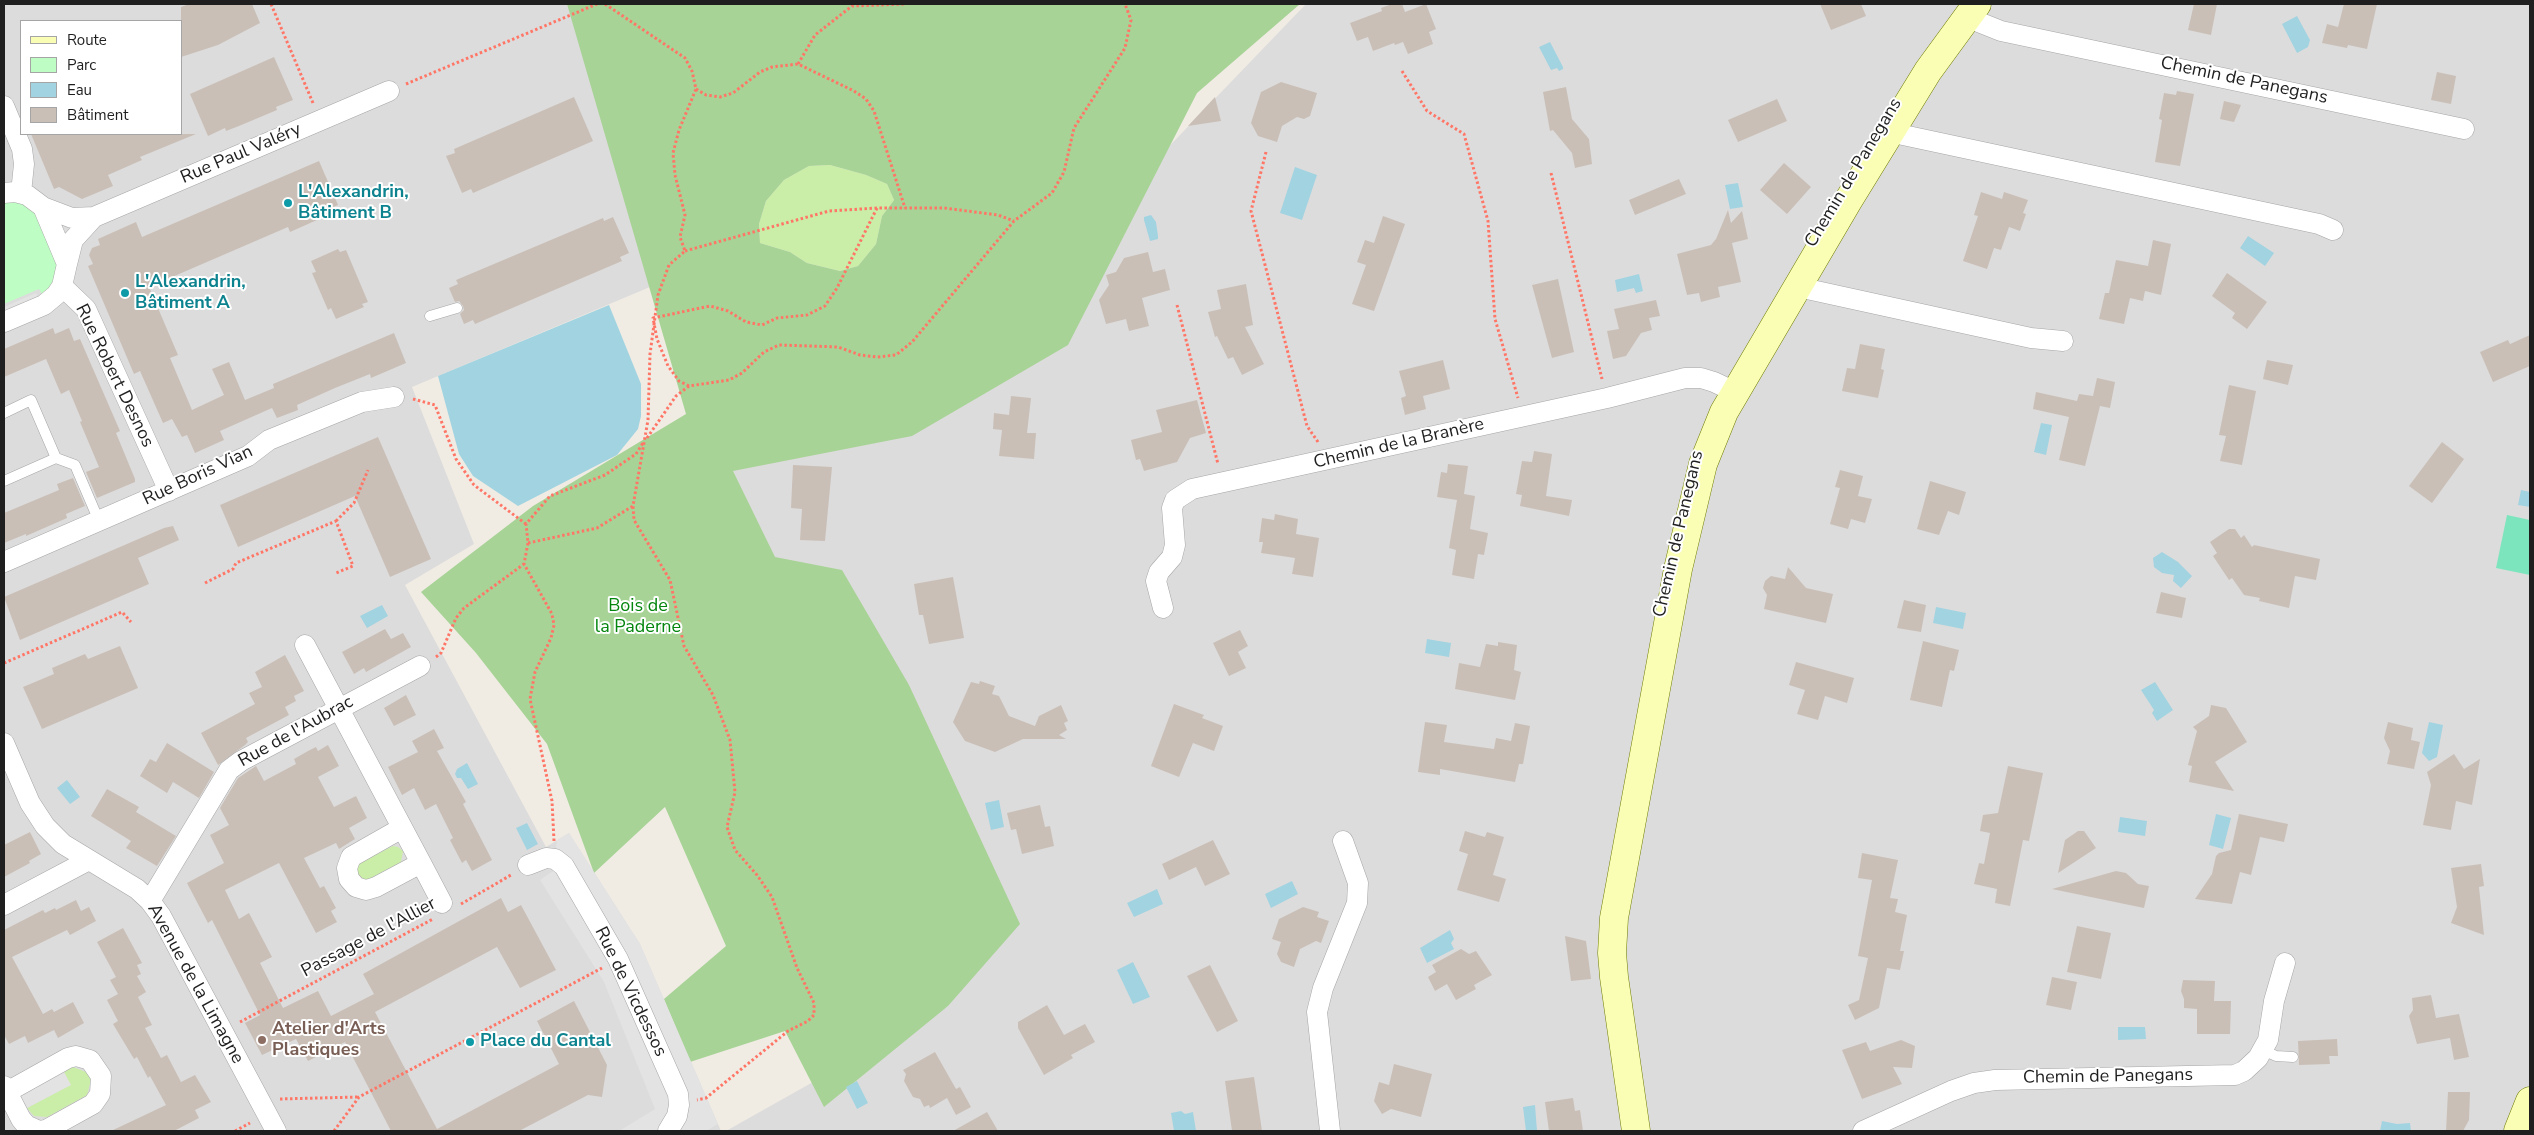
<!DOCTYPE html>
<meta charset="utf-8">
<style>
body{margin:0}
#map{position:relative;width:2534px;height:1135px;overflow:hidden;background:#f0ece4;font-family:"Nunito Sans",sans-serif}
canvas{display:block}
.frame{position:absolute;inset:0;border:5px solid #1f1f1f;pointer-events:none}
.legend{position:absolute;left:20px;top:20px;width:162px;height:115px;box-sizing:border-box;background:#fff;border:1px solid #a5a5a5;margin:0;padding:6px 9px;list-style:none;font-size:15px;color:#1f1f1f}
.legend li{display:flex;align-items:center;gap:10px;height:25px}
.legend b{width:25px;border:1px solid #a5a5a5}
</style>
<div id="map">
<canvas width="2534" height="1135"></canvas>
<div class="frame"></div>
<ul class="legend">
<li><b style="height:6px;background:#fafeb5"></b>Route</li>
<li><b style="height:14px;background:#befdc3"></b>Parc</li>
<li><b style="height:14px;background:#a2d3e1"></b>Eau</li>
<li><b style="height:14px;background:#c9bfb7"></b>Bâtiment</li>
</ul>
</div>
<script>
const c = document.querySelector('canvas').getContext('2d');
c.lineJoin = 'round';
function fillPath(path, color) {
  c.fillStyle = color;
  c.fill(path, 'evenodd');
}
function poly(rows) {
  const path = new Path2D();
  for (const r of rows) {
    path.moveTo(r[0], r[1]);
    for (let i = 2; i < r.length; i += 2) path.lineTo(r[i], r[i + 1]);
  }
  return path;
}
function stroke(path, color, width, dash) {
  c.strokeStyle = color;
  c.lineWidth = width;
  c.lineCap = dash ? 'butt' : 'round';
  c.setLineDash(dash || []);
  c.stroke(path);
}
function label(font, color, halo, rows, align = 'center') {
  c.font = font + ' "Nunito Sans",sans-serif';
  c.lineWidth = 4;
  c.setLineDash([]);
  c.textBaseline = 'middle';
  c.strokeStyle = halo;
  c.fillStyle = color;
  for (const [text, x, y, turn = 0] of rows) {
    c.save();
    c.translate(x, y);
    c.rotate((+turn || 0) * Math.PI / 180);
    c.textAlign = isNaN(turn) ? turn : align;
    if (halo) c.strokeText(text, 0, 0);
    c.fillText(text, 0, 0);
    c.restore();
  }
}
fillPath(poly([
 [4,4,588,4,650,287,412,387,474,544,405,585,546,847,569,833,640,944,721,1131,4,1131],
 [21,21,181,21,181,134,21,134],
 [1306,4,2530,4,2530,1131,726,1131,948,1006,659,459,1153,163]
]), '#dddcdc');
fillPath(poly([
 [830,165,866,175,887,184,894,200,882,216,876,244,858,266,840,271,807,263,790,252,760,243,759,224,766,201,784,180,809,166],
 [393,846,398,847,403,851,401,862,369,879,363,879,358,874,357,867,360,863],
 [73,1067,86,1072,91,1080,87,1095,47,1117,34,1116,27,1108,70,1085,64,1072]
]), '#caeea7');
fillPath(poly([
 [567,4,1300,4,1197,93,1068,345,912,436,733,471,775,557,842,570,909,685,1020,924,948,1006,824,1107,785,1031,690,1062,664,999,726,946,665,807,594,873,547,744,476,653,421,592,533,506,686,414],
 [830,165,866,175,887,184,894,200,882,216,876,244,858,266,840,271,807,263,790,252,760,243,759,224,766,201,784,180,809,166]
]), '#a8d396');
fillPath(poly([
 [8,200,25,204,38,216,57,261,53,284,43,296,39,289,4,304,4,201]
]), '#befdc3');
fillPath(poly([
 [2507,515,2530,520,2530,575,2496,568]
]), '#7de5bd');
fillPath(poly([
 [36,293,40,300,4,315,4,307],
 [569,833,640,944,718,1124,706,1131,619,1131,655,1109,604,982,540,880,553,871,557,840],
 [64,1072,71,1085,27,1108,16,1087]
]), '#e3e3e3');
fillPath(poly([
 [2297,16,2310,40,2308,47,2297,53,2282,24],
 [1550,42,1563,67,1563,69,1559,71,1557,68,1551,70,1539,47],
 [1295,167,1317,175,1302,220,1280,213],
 [1738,183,1743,207,1730,209,1725,185],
 [1151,215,1156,222,1158,236,1158,239,1150,241,1144,220,1144,217],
 [2248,236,2274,253,2265,266,2240,248],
 [1639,274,1643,291,1636,293,1634,288,1617,292,1615,280],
 [609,305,641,384,641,416,638,429,617,455,518,506,473,476,459,454,438,376],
 [2041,423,2052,425,2046,455,2034,452],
 [2521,490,2530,492,2530,507,2518,505],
 [2162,552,2178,562,2192,576,2181,588,2173,581,2174,575,2162,573,2154,567,2153,558],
 [382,605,388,616,367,628,360,616],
 [1936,607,1966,613,1963,629,1933,623],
 [1427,639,1451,643,1449,657,1425,653],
 [2155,682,2173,710,2157,721,2152,713,2154,710,2141,690],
 [2429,722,2443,725,2437,757,2429,761,2422,753],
 [467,763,478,784,468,789,461,778,457,778,455,774,457,769],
 [67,780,80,797,70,804,57,788],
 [999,800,1004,827,991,830,985,803],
 [2216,814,2231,818,2223,849,2209,845],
 [2120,817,2147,821,2145,836,2118,832],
 [527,823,538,844,527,850,516,828],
 [1292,881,1298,894,1271,908,1265,894],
 [1157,889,1163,904,1134,917,1127,903],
 [1450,930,1454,939,1451,943,1454,949,1427,963,1420,948],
 [1133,962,1150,997,1133,1004,1117,970],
 [2118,1027,2145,1027,2146,1039,2118,1040],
 [857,1081,868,1103,857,1109,846,1087],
 [1535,1105,1537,1131,1526,1131,1523,1107],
 [1181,1111,1185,1114,1193,1112,1196,1131,1174,1131,1171,1113],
 [2382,1121,2397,1124,2410,1123,2411,1131,2380,1131]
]), '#a2d3e1');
fillPath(poly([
 [189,4,252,4,260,23,218,45,181,57,181,7],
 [1392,4,1402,4,1405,12,1426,4,1436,29,1429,32,1433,44,1408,54,1403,42,1395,45,1394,43,1373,51,1368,37,1357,41,1350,23,1382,11,1381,8],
 [1820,4,1861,4,1866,16,1831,30],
 [2194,4,2217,4,2211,35,2188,30],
 [2344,4,2377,4,2367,49,2348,45,2347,48,2322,43,2327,24,2338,27],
 [274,57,293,100,276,107,277,110,239,126,226,131,225,128,208,136,190,94],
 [2437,72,2456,76,2451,104,2431,100],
 [1281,82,1317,93,1310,116,1304,119,1297,117,1282,126,1277,142,1258,136,1251,123,1261,92],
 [1566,87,1572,119,1589,139,1592,164,1575,168,1572,153,1553,130,1550,131,1543,92],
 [2177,91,2194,94,2180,166,2155,162,2162,120,2159,119,2164,93,2176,95],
 [574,97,593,141,473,193,471,189,462,193,446,156,455,153,454,149],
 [1215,97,1221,121,1188,126],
 [1777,99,1787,121,1738,142,1728,120],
 [2224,101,2241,105,2234,122,2220,119],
 [31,134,196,134,140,157,142,160,108,175,113,186,82,199,59,187,54,189],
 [319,161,338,205,333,207,335,212,290,232,288,227,149,287,178,355,170,358,192,410,224,395,212,369,229,362,245,400,274,388,273,384,394,333,406,363,371,378,370,374,335,388,297,405,298,410,277,418,272,408,220,431,224,440,195,453,187,435,182,437,172,419,163,423,140,371,134,374,88,266,93,264,89,255,92,248,100,245,98,239,136,222,142,237],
 [1784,163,1811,187,1787,214,1760,190],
 [1679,179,1686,194,1635,215,1629,200],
 [1981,192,2002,199,2004,192,2028,200,2023,213,2026,214,2020,231,2009,227,2001,250,1994,248,1987,269,1963,261,1978,216,1974,215],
 [1728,210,1731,223,1742,211,1748,239,1732,243,1741,282,1718,287,1720,297,1701,302,1699,293,1687,295,1677,254,1711,245,1716,239],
 [1383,216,1405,224,1374,311,1352,304,1366,265,1357,262,1365,240,1374,243],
 [613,217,629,253,620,257,622,261,475,324,473,320,464,324,460,314,464,310,463,306,459,301,455,302,449,288,458,284,456,280,603,218,604,221],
 [2153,240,2171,244,2161,295,2145,291,2143,301,2130,298,2124,324,2099,319,2105,293,2109,293,2116,260,2148,266],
 [338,249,340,252,346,250,368,302,362,304,364,307,336,319,331,308,328,310,312,273,316,272,311,261],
 [1148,252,1153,272,1165,269,1170,290,1142,298,1149,326,1129,331,1126,319,1106,324,1099,300,1109,285,1106,275,1116,272,1124,258],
 [2227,273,2267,302,2247,329,2232,318,2235,313,2212,296],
 [1558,279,1574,352,1552,358,1532,285],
 [1246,284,1253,325,1245,327,1264,364,1242,375,1233,357,1228,359,1217,336,1215,337,1208,312,1221,309,1217,290],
 [1656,300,1660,316,1649,318,1652,330,1641,333,1626,356,1613,359,1607,331,1619,329,1614,309],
 [53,328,55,334,69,328,74,341,80,339,120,431,116,433,135,479,135,482,97,498,86,472,99,467,80,422,82,421,69,390,61,394,46,359,4,377,4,349],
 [2530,335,2530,366,2493,382,2480,352,2508,340,2510,344],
 [1860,344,1885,349,1881,369,1884,370,1878,398,1842,391,1847,368,1855,369],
 [1443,360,1450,389,1423,396,1426,409,1405,415,1401,398,1406,396,1399,371],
 [2267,360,2293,365,2288,385,2263,379],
 [2097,378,2115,382,2110,408,2100,406,2085,466,2059,460,2069,417,2033,409,2036,392,2077,401,2079,394,2093,396],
 [2229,385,2256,391,2242,465,2220,461,2226,436,2219,435],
 [1011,396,1031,398,1027,433,1036,433,1034,459,999,456,1002,430,993,429,994,413,1009,415],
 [1197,400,1206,433,1190,438,1177,462,1144,471,1140,459,1136,460,1131,440,1162,432,1156,410],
 [378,437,431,559,390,577,355,496,238,547,220,505],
 [2442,442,2464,459,2432,503,2409,486],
 [1534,451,1552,454,1546,496,1572,500,1569,516,1520,506,1522,495,1516,494,1522,461,1532,462],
 [1448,464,1468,466,1464,494,1475,496,1470,529,1488,533,1484,555,1478,554,1474,579,1452,575,1456,550,1449,548,1457,500,1437,497,1441,472,1447,473],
 [793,465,832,467,825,541,800,540,802,509,791,508],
 [1840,470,1863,476,1858,496,1872,499,1865,523,1851,519,1848,529,1830,524,1840,488,1835,487],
 [73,478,85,506,66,514,67,518,26,536,26,534,4,543,4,513,59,490,57,484],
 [1930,481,1966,492,1959,515,1948,511,1939,535,1917,529],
 [1275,514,1298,519,1296,534,1319,538,1313,577,1292,574,1295,558,1261,553,1263,542,1259,542,1262,518,1274,520],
 [173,526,179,540,138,558,149,584,20,640,4,597,164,528],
 [2229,529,2235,529,2241,538,2244,535,2252,547,2254,545,2320,559,2316,580,2295,576,2289,608,2259,601,2260,598,2244,595,2232,578,2229,580,2213,556,2217,553,2210,542],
 [1788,567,1806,588,1833,594,1826,623,1764,609,1767,595,1763,588,1765,581,1771,576,1785,579],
 [953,577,964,638,929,644,923,615,919,615,914,584],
 [2161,592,2186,598,2182,618,2156,613],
 [1904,600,1926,605,1921,632,1897,628],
 [385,629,391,639,403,633,411,647,366,672,364,668,354,674,342,652],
 [1240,630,1248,646,1238,652,1246,668,1229,676,1213,643],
 [1923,641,1959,650,1954,671,1950,670,1942,707,1910,700],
 [1498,642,1517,645,1514,670,1521,672,1515,700,1455,689,1459,663,1480,667,1486,644,1498,646],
 [120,646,138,688,42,729,23,687,54,674,52,668,85,654,88,659],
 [285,655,304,691,294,696,296,701,285,707,289,715,246,738,248,742,245,745,218,765,201,733,255,704,249,693,262,687,255,672],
 [1796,662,1854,678,1847,703,1825,696,1818,720,1797,714,1805,690,1789,685],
 [980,681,995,686,992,694,999,696,1009,716,1035,726,1039,716,1061,705,1068,721,1064,723,1067,730,1059,735,1066,739,1023,739,995,752,965,741,953,722,971,682,979,684],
 [406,695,416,715,394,726,384,708],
 [1174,704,1204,715,1202,718,1223,726,1214,751,1193,743,1179,777,1151,766],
 [2211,705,2226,708,2247,742,2215,762,2234,791,2189,782,2192,766,2188,765,2197,731,2193,727,2209,716],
 [1425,722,1447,725,1444,742,1494,749,1496,738,1511,741,1515,723,1530,726,1523,764,1519,764,1515,782,1440,769,1440,775,1418,772],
 [2388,722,2413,728,2411,740,2420,742,2414,769,2387,764,2390,751,2384,738],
 [434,729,444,748,437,751,466,802,463,804,492,860,472,871,466,860,462,863,450,840,453,838,436,804,425,810,414,788,402,795,388,767,418,752,412,741],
 [167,743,214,772,199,798,173,782,167,793,140,776,150,759,156,762],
 [328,745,339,766,318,777,334,807,356,796,367,818,349,828,355,839,339,849,336,843,304,858,320,888,324,886,336,908,331,911,337,922,316,933,279,863,225,890,239,919,249,913,272,957,260,963,283,1008,318,991,331,1016,374,994,363,974,501,898,508,912,521,905,556,970,520,988,497,947,375,1012,437,1129,559,1064,537,1021,574,1001,607,1065,602,1097,588,1095,519,1131,391,1131,345,1042,308,1061,296,1039,262,1055,245,1023,260,1015,212,920,208,923,187,883,224,863,210,835,229,825,220,808,238,778,256,766,264,781,296,764,294,759,308,751,316,747,318,751],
 [2454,754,2464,769,2480,759,2472,805,2456,801,2451,830,2423,825,2431,785,2427,772],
 [2008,766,2043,773,2029,841,2023,840,2010,906,1995,903,1997,889,1974,884,1979,863,1984,864,1990,833,1980,831,1983,815,1998,813],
 [107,789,139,807,136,812,176,836,157,866,126,848,131,841,91,816],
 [1040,805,1045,827,1050,826,1054,846,1022,854,1016,829,1011,830,1007,813],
 [2239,814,2288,824,2284,842,2260,837,2251,875,2240,872,2232,904,2195,899,2212,874,2216,856,2219,853,2231,850],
 [1465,831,1485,837,1487,832,1504,837,1493,875,1506,879,1499,902,1457,890,1468,854,1459,851],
 [2078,831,2084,831,2096,848,2058,873,2065,840],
 [30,832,41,854,29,861,30,863,4,877,4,845],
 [1213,840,1230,874,1205,886,1196,867,1169,880,1162,864],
 [1862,853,1898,860,1890,898,1898,899,1895,912,1907,915,1900,951,1904,951,1900,970,1887,968,1879,1008,1855,1020,1848,1005,1859,1000,1868,958,1858,956,1872,880,1858,878],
 [2481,864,2484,886,2479,887,2484,935,2451,923,2457,907,2451,868],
 [2116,871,2126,873,2138,884,2149,886,2144,908,2052,889],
 [76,900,81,911,89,907,96,921,70,935,67,930,12,957,43,1014,52,1009,54,1012,73,1002,84,1023,58,1038,54,1030,28,1043,25,1036,9,1044,4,1035,4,930,43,910,45,913,55,908,56,910],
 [1303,907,1319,912,1317,917,1329,921,1321,943,1316,941,1300,949,1294,967,1281,962,1277,954,1281,942,1272,939,1279,919],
 [2077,926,2111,933,2101,979,2067,972],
 [123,928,142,963,137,965,141,974,137,976,146,992,138,997,152,1025,145,1028,161,1058,167,1055,181,1082,195,1075,211,1102,195,1110,199,1118,174,1131,111,1131,166,1105,150,1076,148,1078,137,1057,134,1059,113,1024,118,1021,107,1000,118,994,110,980,116,977,97,942],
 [1565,936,1586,941,1591,979,1571,981],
 [1461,949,1469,954,1476,951,1492,975,1474,985,1476,989,1456,1000,1447,984,1435,991,1428,977,1436,972,1432,965],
 [1210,965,1238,1021,1217,1032,1187,976],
 [2052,977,2077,982,2071,1010,2046,1005],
 [2183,980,2215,981,2214,1001,2231,1001,2230,1034,2197,1034,2197,1009,2184,1008,2184,999,2181,991],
 [2431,995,2436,1018,2459,1014,2469,1057,2454,1060,2450,1038,2417,1044,2409,1016,2413,1010,2412,998],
 [1047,1005,1064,1035,1085,1024,1095,1042,1071,1055,1073,1058,1044,1075,1018,1028,1018,1022],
 [2337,1039,2338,1056,2329,1056,2330,1064,2299,1065,2298,1041],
 [1901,1040,1915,1046,1912,1068,1893,1067,1902,1084,1862,1099,1842,1050,1866,1042,1870,1051],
 [935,1052,956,1089,960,1087,971,1107,956,1115,947,1098,930,1108,929,1105,924,1107,920,1099,913,1097,904,1081,906,1074,903,1070],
 [1394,1064,1432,1074,1421,1117,1391,1109,1382,1114,1374,1101,1379,1082,1389,1085],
 [1254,1077,1262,1131,1232,1131,1225,1081],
 [2448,1092,2470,1092,2469,1120,2463,1131,2446,1131],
 [1573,1098,1575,1111,1580,1110,1583,1131,1549,1131,1545,1102],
 [987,1112,998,1131,953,1131]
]), '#c9bfb7');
const lane = poly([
 [430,316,457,308],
 [4,413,31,400,56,458,75,465,99,521],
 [4,481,56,458],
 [2263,1050,2276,1056,2293,1057]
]);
const street = poly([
 [1966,17,2001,31,2464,129],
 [4,106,22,149,24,164,21,193],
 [1889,132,2319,224,2333,230],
 [4,193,15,192,27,195,43,207,67,264,62,286,56,295,44,305,4,322],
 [43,207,72,218,94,217,73,240,67,264],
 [94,217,389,91],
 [62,286,86,309,169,491],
 [1798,287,2031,338,2063,341],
 [4,562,248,456,269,440,362,402,394,397],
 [1163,608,1156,581,1159,572,1172,557,1175,545,1172,508,1175,500,1192,489,1607,398,1685,378,1701,378,1714,382,1735,392],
 [305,645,421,863,376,887,366,890,356,887,349,879,347,868,351,857,402,828],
 [4,743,30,803,45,826,63,844,137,889,150,901,161,916,276,1131],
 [421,863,442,903],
 [528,865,546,858,555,859,564,866,618,959,678,1094,679,1105,677,1116,668,1131],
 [150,901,229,770,241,761,420,666],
 [4,905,89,860],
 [4,1086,21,1119,26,1125,39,1131,46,1130,93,1104,100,1094,101,1076,90,1060,76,1056,68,1058,7,1092],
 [1330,1131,1317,1012,1323,988,1357,903,1358,883,1343,841],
 [1863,1131,1951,1091,1974,1083,1995,1080,2235,1075,2244,1071,2258,1058,2268,1040,2274,1001,2285,963]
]);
const secondary = poly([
 [1636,1131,1614,977,1612,953,1614,918,1678,569,1703,464,1724,412,1848,201,1928,71,1977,4],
 [2518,1131,2530,1101]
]);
stroke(lane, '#a6a6a6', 11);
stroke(street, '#a6a6a6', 21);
stroke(secondary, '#6e7c00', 29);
stroke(poly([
 [271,4,313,103],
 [605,4,685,58,692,71,696,89,679,130,673,153,675,175,685,215,680,237,685,251,669,265,658,295,650,354,648,420,633,506,634,520,670,580,684,646,713,695,730,740,735,792,727,827,735,850,757,875,772,897,797,968,814,1003,814,1015,808,1021,788,1031,706,1098,697,1100],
 [798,64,815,35,852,6,905,4],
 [1402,71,1427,111,1464,134,1488,221,1495,319,1518,398],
 [406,84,597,4],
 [696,89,706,95,720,97,733,93,760,72,772,67,798,64,854,91,866,99,874,111,905,208],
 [1266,152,1251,211,1307,426,1318,442],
 [1551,173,1602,379],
 [685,251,829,211,877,208,944,208,998,215,1014,221],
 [1177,305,1218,464],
 [689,386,679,381,668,366,657,339,653,318,710,306,728,311,746,322,762,325,777,318,807,315,825,306,837,288,877,208],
 [413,399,435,405,456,459,474,485,526,524],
 [647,438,676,396,689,386,729,380,742,373,764,352,779,345,838,347,860,355,877,357,896,355,912,342,1014,221,1052,193,1064,172,1074,128,1125,48,1131,20,1125,4],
 [336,521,354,503,368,470],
 [528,543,597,528,633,506],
 [205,583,233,569,236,563,336,521,353,566,336,573],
 [436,657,441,653,456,618,464,608,524,564],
 [4,663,122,612,131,622],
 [554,841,552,801,530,699,535,672,551,638,554,625,552,614,524,564,528,543,526,524,550,496,605,475,636,454,643,443],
 [461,904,511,875],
 [240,1022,433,919],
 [280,1099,359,1097],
 [235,1131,250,1123],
 [334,1131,359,1097,602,968]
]), '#ff7667', 3, [2.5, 2.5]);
stroke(lane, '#fff', 10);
stroke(street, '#fff', 20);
stroke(secondary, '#fafeb5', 28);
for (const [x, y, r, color] of [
 [288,203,5,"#0f9aa8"],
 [125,293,5,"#0f9aa8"],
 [262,1040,5,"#8d6e63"],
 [470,1042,5,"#0f9aa8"]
]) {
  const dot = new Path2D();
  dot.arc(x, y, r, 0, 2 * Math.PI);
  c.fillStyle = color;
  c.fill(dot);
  stroke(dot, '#fff', 2);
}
label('18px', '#1f1f1f', '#fff', [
 ["Chemin de Panegans",2244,81,12],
 ["Rue Paul Valéry",241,154,-23],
 ["Chemin de Panegans",1854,173,-59],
 ["Rue Robert Desnos",114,376,64],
 ["Chemin de la Branère",1399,444,-13],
 ["Rue Boris Vian",198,476,-25],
 ["Chemin de Panegans",1679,534,-77],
 ["Rue de l'Aubrac",296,732,-29],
 ["Passage de l'Allier",369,938,-28],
 ["Avenue de la Limagne",195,984,61],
 ["Rue de Vicdessos",630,992,64],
 ["Chemin de Panegans",2108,1077,-1]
]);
label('bold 18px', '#0d838f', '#fff', [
 ["L'Alexandrin,",298,193],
 ["Bâtiment B",298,214],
 ["L'Alexandrin,",135,283],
 ["Bâtiment A",135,304],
 ["Place du Cantal",480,1042]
], 'left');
label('18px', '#04860e', '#fff', [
 ["Bois de",638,607],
 ["la Paderne",638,628]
]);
label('bold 18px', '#785e54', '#fff', [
 ["Atelier d'Arts",272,1030],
 ["Plastiques",272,1051]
], 'left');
</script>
